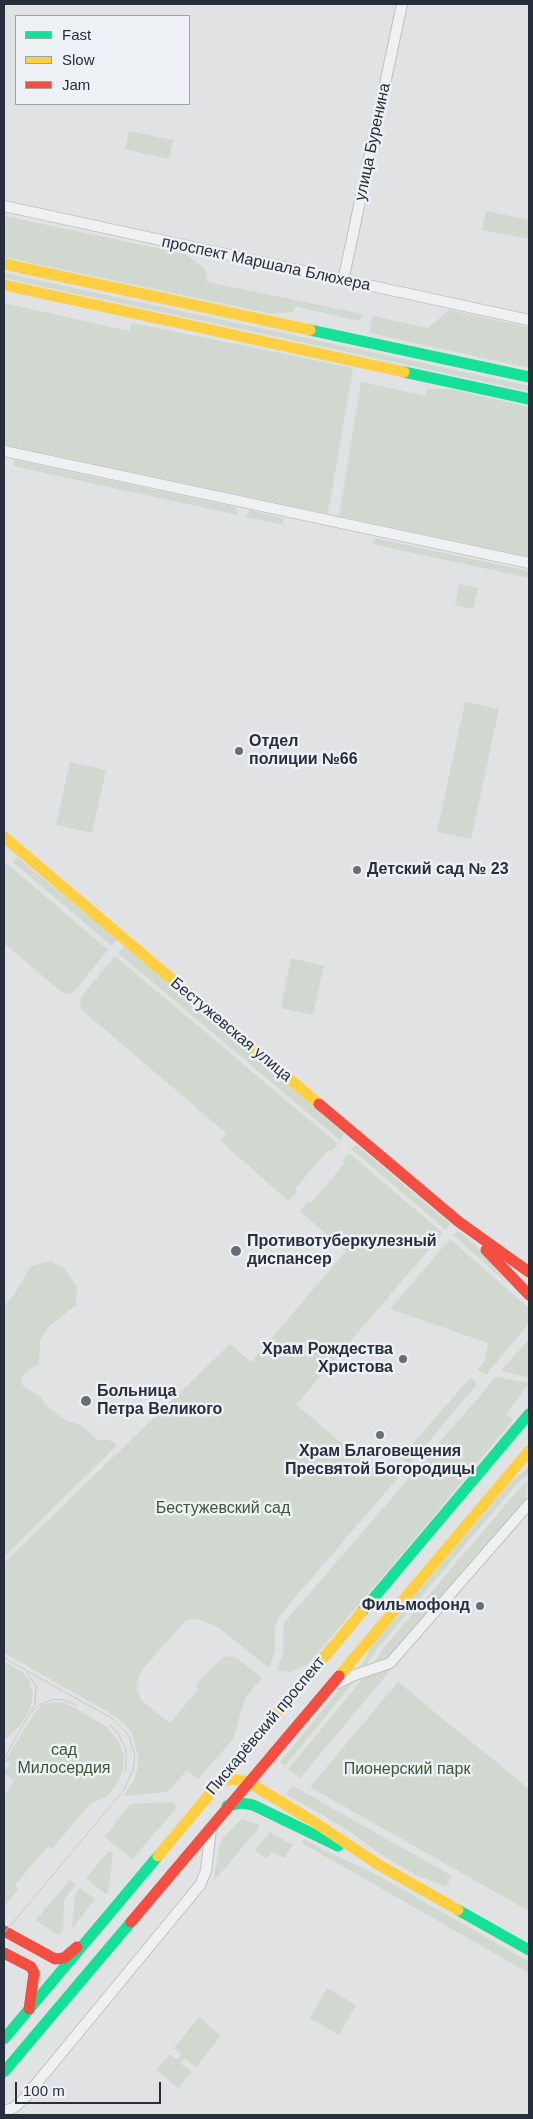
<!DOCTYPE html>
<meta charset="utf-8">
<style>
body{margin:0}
#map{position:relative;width:533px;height:2119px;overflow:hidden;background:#e0e2e4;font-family:Helvetica,sans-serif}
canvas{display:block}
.frame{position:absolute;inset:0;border:5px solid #282f3c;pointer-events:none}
.legend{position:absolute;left:15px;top:15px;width:175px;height:90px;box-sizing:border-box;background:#edf0f4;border:1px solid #9ea3aa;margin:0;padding:6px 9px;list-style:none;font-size:15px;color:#282f3c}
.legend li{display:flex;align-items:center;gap:10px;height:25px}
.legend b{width:25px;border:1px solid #9ea3aa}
.scale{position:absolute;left:15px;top:2082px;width:146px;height:22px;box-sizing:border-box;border:2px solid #282f3c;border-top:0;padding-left:6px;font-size:15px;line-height:18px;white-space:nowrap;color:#282f3c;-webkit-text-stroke:4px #edf0f4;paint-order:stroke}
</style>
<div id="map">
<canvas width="533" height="2119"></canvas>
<div class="frame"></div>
<ul class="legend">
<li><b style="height:6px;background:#16e098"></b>Fast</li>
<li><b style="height:6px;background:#ffcf43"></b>Slow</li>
<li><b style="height:6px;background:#f24e42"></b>Jam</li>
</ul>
<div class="scale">100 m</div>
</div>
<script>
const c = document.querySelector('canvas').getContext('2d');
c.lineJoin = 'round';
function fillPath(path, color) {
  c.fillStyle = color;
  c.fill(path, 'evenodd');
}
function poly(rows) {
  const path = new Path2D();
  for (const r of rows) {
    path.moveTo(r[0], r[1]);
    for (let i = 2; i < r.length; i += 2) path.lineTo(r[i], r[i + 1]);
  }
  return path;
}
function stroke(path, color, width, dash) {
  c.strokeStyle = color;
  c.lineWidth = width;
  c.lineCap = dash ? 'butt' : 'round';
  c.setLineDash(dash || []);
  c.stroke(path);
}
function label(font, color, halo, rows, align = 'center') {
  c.font = font + ' Helvetica,sans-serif';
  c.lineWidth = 5;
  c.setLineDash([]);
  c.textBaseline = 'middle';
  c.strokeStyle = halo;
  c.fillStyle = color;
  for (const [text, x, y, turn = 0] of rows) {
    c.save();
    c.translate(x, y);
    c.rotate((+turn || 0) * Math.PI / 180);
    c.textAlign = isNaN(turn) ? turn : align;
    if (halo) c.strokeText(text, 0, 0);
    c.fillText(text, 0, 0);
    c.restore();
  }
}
fillPath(poly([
 [129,131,173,140,169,159,125,149],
 [486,211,529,220,529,239,482,230],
 [4,216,185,254,203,267,206,272,207,282,363,314,359,321,295,306,293,312,272,314,4,257],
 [4,273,529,386,529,391,4,278],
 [4,303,129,331,132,323,353,368,328,514,4,445],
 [449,310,529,327,529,368,369,333,373,316,428,328],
 [361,382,426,396,427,389,450,389,529,407,529,557,339,516],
 [15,460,235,507,238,515,13,466],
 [250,510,282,518,284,525,246,517],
 [374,538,529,571,529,578,372,544],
 [459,584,478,588,473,609,455,605],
 [465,702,499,709,471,839,437,832],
 [70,762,106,770,92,833,56,825],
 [17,857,117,940,112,946,13,862],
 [4,861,108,950,73,993,64,994,4,943],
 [124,946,344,1133,341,1141,118,953],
 [115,956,338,1144,331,1152,328,1150,295,1189,297,1192,288,1201,221,1141,226,1133,81,1009,80,1000,82,996],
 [291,958,324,966,313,1015,281,1008],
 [357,1145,450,1224,446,1230,350,1148],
 [349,1153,443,1233,296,1405,383,1477,394,1465,402,1473,279,1616,275,1627,275,1651,269,1668,219,1628,204,1621,194,1619,185,1621,141,1671,137,1683,137,1690,141,1700,170,1723,197,1691,197,1683,222,1658,229,1656,237,1658,262,1678,245,1698,233,1739,198,1779,187,1770,167,1792,123,1796,133,1782,137,1771,138,1756,132,1734,125,1725,115,1716,4,1653,4,1563,230,1344,251,1362,346,1251,300,1211,307,1202,311,1203,344,1164,343,1160],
 [459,1231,480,1249,508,1284,453,1235],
 [450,1239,529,1308,529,1323,486,1375,477,1369,484,1362,488,1343,390,1309],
 [51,1261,65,1269,77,1287,76,1305,48,1327,40,1340,39,1364,28,1370,21,1378,23,1386,40,1397,50,1409,67,1421,80,1425,98,1440,109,1440,117,1445,4,1557,4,1306,15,1293,31,1266],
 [529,1339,529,1377,501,1371],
 [471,1377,477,1384,410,1464,400,1458],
 [496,1377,529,1383,506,1414,513,1420,407,1548,308,1664,291,1672,277,1671,283,1654,284,1623],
 [529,1467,528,1474,515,1486,377,1649,367,1664,361,1666,373,1644,510,1483],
 [527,1482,525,1502,387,1658,374,1663,381,1651,518,1490],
 [4,1661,22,1672,29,1679,33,1695,29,1711,20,1726,4,1740],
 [395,1665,300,1778,288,1769,364,1677],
 [356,1679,285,1766,280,1762,339,1690,344,1685],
 [398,1682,529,1789,529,1911,310,1787],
 [52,1702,63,1703,73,1707,107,1727,119,1742,124,1757,123,1768,117,1784,107,1796,90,1804,52,1849,48,1846,15,1885,19,1889,4,1906,4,1797,14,1780,4,1774,10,1764,5,1761,33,1715,42,1705],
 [293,1786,452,1876,446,1886,418,1876,385,1857,346,1829,286,1794],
 [173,1802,176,1807,175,1810,132,1859,105,1837,130,1804],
 [241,1819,255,1823,258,1824,258,1829,213,1882,220,1844,223,1838],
 [270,1832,293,1845,284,1858,272,1852,266,1859,255,1850],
 [304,1839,325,1851,374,1873,529,1962,529,1973,302,1843],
 [109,1851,113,1853,108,1893,104,1893,86,1878],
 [70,1880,76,1885,64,1899,63,1931,58,1935,36,1920],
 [80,1888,95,1899,72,1929,75,1896],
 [327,1988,356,2005,339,2035,310,2018],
 [199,2017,221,2036,196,2067,184,2058,180,2063,192,2072,178,2088,156,2070,170,2054,177,2060,181,2055,174,2048]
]), '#d0d8d0');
const street = poly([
 [4,206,529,320],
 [343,281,402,4],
 [4,451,529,563],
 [336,1684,352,1676,390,1663,529,1504],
 [4,2111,13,2108,22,2101,200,1885,206,1871,211,1829]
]);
stroke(street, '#bec0c2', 12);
stroke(street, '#eff0f1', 10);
stroke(poly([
 [310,330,529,377],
 [404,372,529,399],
 [361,1613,529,1414],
 [227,1806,241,1803,253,1805,338,1846],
 [458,1910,529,1950],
 [4,2039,158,1856],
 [4,2072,131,1922]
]), '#16e098', 11);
stroke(poly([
 [4,264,310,330],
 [4,285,404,372],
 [4,837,319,1104],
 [339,1676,529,1451],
 [220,1781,232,1779,248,1782,311,1820,379,1865,458,1910],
 [158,1856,361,1613]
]), '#ffcf43', 11);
stroke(poly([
 [319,1104,459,1222,529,1272],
 [486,1250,529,1295],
 [131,1922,339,1676],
 [4,1931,55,1959,64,1958,77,1947],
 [4,1953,31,1967,34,1973,29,2009]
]), '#f24e42', 11);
stroke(poly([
 [4,1658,113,1719,129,1736,135,1756,133,1770,124,1790,4,1933],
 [32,1712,39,1705,53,1699,64,1700,76,1705],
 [110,1725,117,1732,126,1749,126,1770],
 [4,1759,35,1704,36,1686,27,1673]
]), '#c8c9cc', 1);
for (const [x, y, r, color] of [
 [239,751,5,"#686e77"],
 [357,870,5,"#686e77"],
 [236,1251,6,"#686e77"],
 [403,1359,5,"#686e77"],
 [86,1401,6,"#686e77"],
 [380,1435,5,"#686e77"],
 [480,1606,5,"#686e77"]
]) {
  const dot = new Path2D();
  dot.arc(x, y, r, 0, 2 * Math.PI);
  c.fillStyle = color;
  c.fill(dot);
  stroke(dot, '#edf0f4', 2);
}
label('16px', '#282f3c', '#edf0f4', [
 ["улица Буренина",373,142,-78],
 ["проспект Маршала Блюхера",266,264,12],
 ["Бестужевская улица",231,1030,40],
 ["Пискарёвский проспект",266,1726,-50]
]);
label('bold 16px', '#282f3c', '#edf0f4', [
 ["Отдел",249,742],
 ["полиции №66",249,760],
 ["Детский сад № 23",367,870],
 ["Противотуберкулезный",247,1242],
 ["диспансер",247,1260],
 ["Храм Рождества",393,1350,"right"],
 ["Христова",393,1368,"right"],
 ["Больница",97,1392],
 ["Петра Великого",97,1410],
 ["Храм Благовещения",380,1452,"center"],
 ["Пресвятой Богородицы",380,1470,"center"],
 ["Фильмофонд",470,1606,"right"]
], 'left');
label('16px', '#3c5736', '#edf0f4', [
 ["Бестужевский сад",223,1509],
 ["сад",64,1751],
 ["Милосердия",64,1769],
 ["Пионерский парк",407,1770]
]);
</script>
